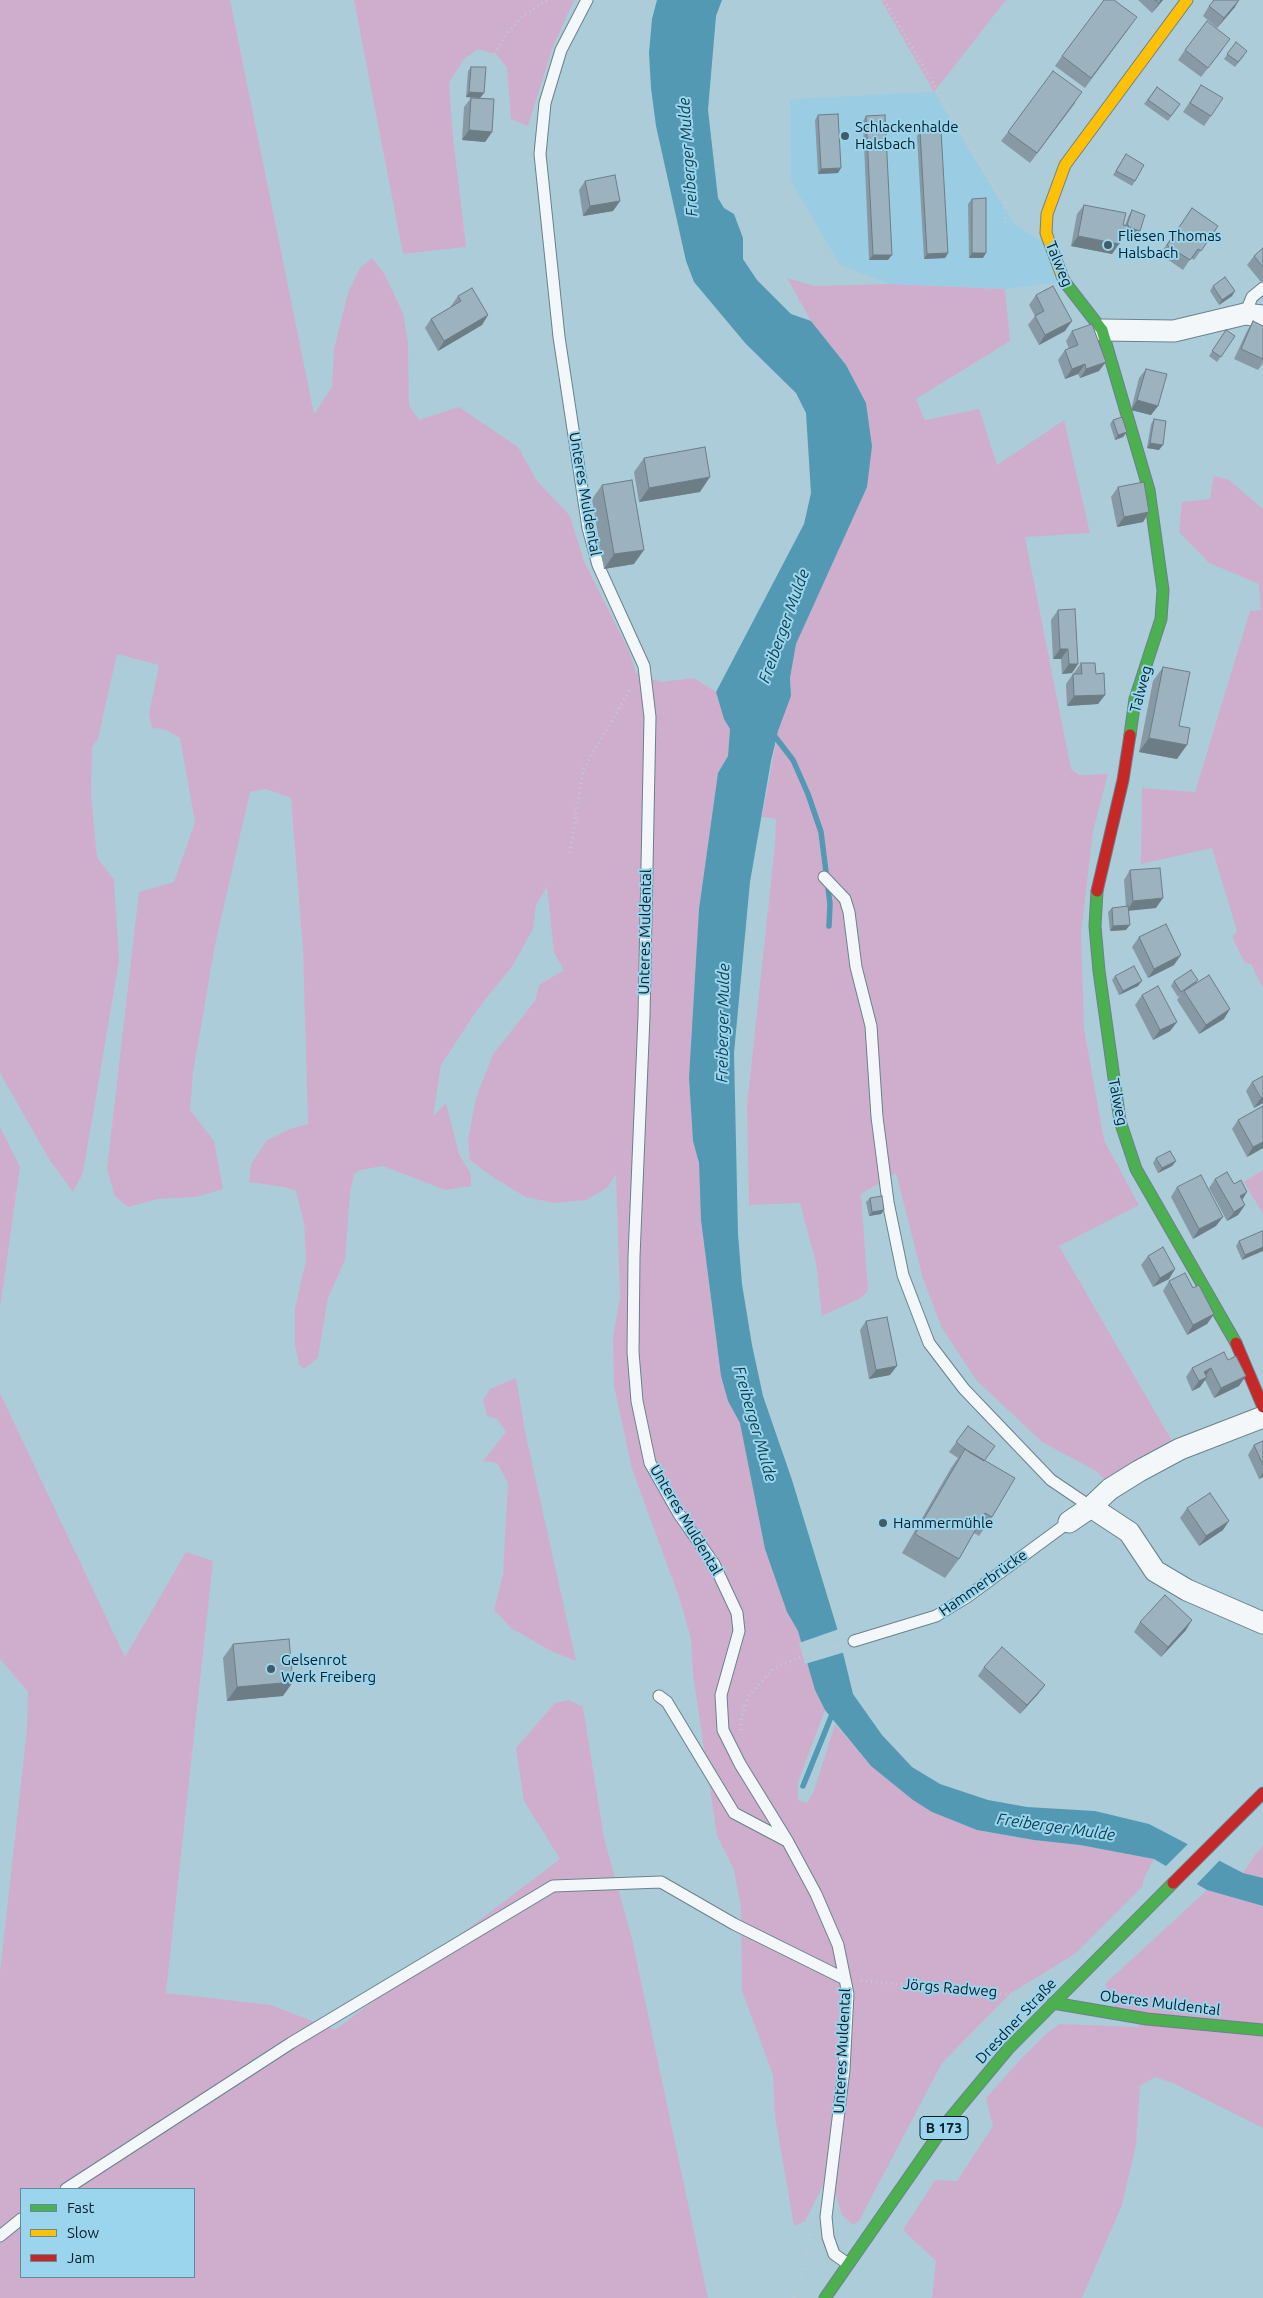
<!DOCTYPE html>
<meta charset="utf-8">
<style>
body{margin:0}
#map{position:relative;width:1263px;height:2298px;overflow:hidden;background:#adccda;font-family:Ubuntu,sans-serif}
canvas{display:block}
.legend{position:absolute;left:20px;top:2188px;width:175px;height:90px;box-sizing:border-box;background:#9ad4ed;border:1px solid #5f8c9f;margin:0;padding:6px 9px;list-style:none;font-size:15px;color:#071f29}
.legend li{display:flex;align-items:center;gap:10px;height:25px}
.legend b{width:25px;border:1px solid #5f8c9f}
</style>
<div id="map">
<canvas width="1263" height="2298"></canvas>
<ul class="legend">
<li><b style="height:6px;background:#4caf50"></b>Fast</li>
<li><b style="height:6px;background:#ffc107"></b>Slow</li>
<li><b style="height:6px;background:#c62828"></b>Jam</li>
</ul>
</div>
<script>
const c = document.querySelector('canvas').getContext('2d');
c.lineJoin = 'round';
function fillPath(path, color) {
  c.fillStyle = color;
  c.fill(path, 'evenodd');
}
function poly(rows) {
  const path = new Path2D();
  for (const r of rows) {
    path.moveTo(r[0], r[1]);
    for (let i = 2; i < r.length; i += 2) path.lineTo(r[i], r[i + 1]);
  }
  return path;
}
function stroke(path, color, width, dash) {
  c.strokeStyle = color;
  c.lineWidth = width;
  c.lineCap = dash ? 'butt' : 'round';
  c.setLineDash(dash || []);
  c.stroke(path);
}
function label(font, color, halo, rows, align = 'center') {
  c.font = font + ' Ubuntu,sans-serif';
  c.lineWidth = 4;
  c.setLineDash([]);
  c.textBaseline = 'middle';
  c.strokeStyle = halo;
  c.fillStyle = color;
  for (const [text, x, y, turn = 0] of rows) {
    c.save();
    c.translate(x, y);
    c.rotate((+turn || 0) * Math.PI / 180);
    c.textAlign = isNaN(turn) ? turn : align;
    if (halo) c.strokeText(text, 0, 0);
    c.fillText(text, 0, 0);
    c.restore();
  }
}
fillPath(poly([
 [934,92,1014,224,1051,247,1064,282,1005,289,890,284,840,265,791,181,790,99]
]), '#9acde3');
fillPath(poly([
 [0,0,230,0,314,414,332,387,334,349,348,293,360,268,372,258,384,273,403,313,408,342,409,405,419,420,459,407,518,447,537,481,570,516,584,561,629,651,636,673,661,682,694,678,716,692,724,719,730,729,728,756,718,773,699,909,689,1078,693,1141,699,1163,701,1220,721,1376,728,1401,740,1422,765,1549,787,1612,798,1631,815,1690,825,1710,798,1782,798,1800,807,1803,814,1791,835,1724,871,1766,932,1812,977,1830,1033,1840,1080,1845,1154,1859,1143,1880,1143,1886,1075,1954,1011,1993,942,2063,859,2221,853,2225,842,2215,833,2186,823,2186,805,2221,794,2226,775,2117,773,2075,742,1991,741,1908,734,1870,717,1836,693,1674,691,1639,679,1597,632,1469,614,1386,613,1337,620,1297,616,1174,607,1188,586,1200,554,1203,526,1197,494,1178,470,1160,468,1140,476,1098,493,1054,535,1001,539,985,564,970,554,953,547,887,536,905,533,929,513,965,477,1010,441,1065,433,1116,446,1103,459,1154,471,1174,471,1186,445,1190,383,1166,360,1170,354,1174,350,1194,345,1260,328,1298,318,1358,304,1369,299,1365,295,1345,295,1308,306,1261,304,1223,296,1191,284,1187,249,1182,251,1164,267,1140,290,1129,308,1124,303,950,291,798,266,789,250,792,215,945,193,1073,190,1110,214,1141,223,1189,196,1197,158,1199,128,1207,115,1196,107,1169,139,892,174,882,195,822,180,738,164,729,152,728,149,714,159,665,117,654,98,739,92,747,91,795,97,857,114,880,119,961,83,1173,73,1192,49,1159,0,1073],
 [354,0,574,0,552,49,528,126,511,119,507,68,497,55,478,49,464,59,449,83,453,137,466,247,403,254],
 [881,0,1006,0,934,92],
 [787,278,814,286,890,284,1005,289,1010,341,916,399,925,420,979,409,997,465,1064,420,1090,533,1025,537,1071,769,1079,775,1108,774,1093,831,1081,933,1084,1029,1104,1140,1139,1205,1059,1246,1183,1460,1116,1490,1096,1471,1042,1442,976,1380,942,1328,923,1279,896,1173,861,1194,868,1291,859,1299,822,1316,816,1263,800,1203,749,1205,747,1105,775,845,776,819,762,817,778,731,791,696,790,678,796,644,834,559,872,446,866,403,846,365,811,321],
 [1214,476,1229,480,1263,509,1263,988,1251,964,1245,963,1232,937,1237,931,1212,848,1141,864,1142,788,1195,792,1250,611,1261,610,1259,584,1209,563,1179,532,1182,502,1210,499],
 [0,1127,20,1167,0,1308],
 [1263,1170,1263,1214,1244,1182],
 [516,1378,526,1436,576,1661,553,1652,511,1628,494,1610,503,1574,508,1483,497,1463,483,1461,506,1432,497,1419,487,1416,483,1400,490,1389],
 [0,1393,125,1657,186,1552,213,1561,166,1993,271,2005,335,2030,560,1859,524,1801,516,1748,555,1703,569,1700,583,1707,604,1838,632,1939,708,2298,0,2298,0,1973,27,1728,28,1692,0,1659],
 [21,2189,194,2189,194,2277,21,2277],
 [1263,1846,1263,1878,1243,1873,1255,1855],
 [1207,1890,1263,1906,1263,2128,1175,2084,1155,2077,1140,2086,1136,2145,1122,2205,1082,2298,932,2298,936,2261,903,2230,935,2180,957,2181,993,2126,986,2098,1020,2060,1047,2033,1060,2024,1140,2027,1114,2006,1105,1984]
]), '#cfaecd');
fillPath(poly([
 [657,0,722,0,716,16,708,110,718,198,724,208,734,214,743,238,743,259,757,280,791,314,811,321,846,365,866,403,872,446,867,487,796,644,790,678,791,696,778,731,771,761,750,882,734,1053,738,1234,742,1284,752,1345,763,1396,792,1480,837,1628,853,1694,882,1735,912,1767,940,1784,988,1800,1027,1807,1095,1811,1149,1824,1243,1873,1263,1878,1263,1906,1207,1890,1154,1859,1080,1845,1034,1840,977,1830,932,1812,913,1800,871,1766,825,1710,815,1690,798,1631,787,1612,765,1549,740,1423,728,1401,721,1376,701,1220,699,1163,693,1141,689,1078,699,909,718,773,728,756,730,729,724,719,716,692,804,524,811,493,806,413,796,393,746,344,694,282,686,261,656,126,651,88,649,53,652,19]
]), '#5399b4');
fillPath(poly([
 [839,1629,845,1652,805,1664,799,1643],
 [1189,1843,1221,1859,1195,1886,1164,1868]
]), '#adccda');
stroke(poly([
 [773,734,793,760,808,794,821,832,830,904,829,926],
 [803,1786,833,1712]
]), '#5399b4', 5.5);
const lane = poly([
 [587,0,561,50,545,103,540,154,559,337,588,528,598,565,644,666,650,717,644,1016,634,1257,633,1352,637,1401,650,1463,679,1514,714,1564,737,1613,739,1631,721,1695,723,1730,740,1764,788,1842,816,1894,838,1945,848,1994,844,2070,826,2217,828,2237,834,2254,848,2264],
 [1245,314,1252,297,1263,288],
 [824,877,845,899,849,912,856,967,871,1026,877,1117,888,1202,903,1275,929,1343,964,1389,1051,1480,1091,1507],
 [854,1641,936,1616,967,1597,1069,1522],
 [659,1696,667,1702,734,1813,787,1841],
 [66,2189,291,2043,553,1886,661,1882,734,1924,845,1979],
 [0,2236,21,2219]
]);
const street = poly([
 [1102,330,1174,331,1245,314,1263,316],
 [1091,1507,1129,1532,1155,1571,1187,1590,1263,1623],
 [1069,1522,1091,1507,1110,1489,1139,1471,1180,1449,1263,1417]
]);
const fast = poly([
 [1064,281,1102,330,1149,490,1163,590,1161,619,1135,699,1130,735],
 [1097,891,1095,926,1099,971,1120,1121,1136,1169,1236,1343],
 [1053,2003,1147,2019,1263,2030],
 [825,2298,948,2121,1008,2049,1173,1883]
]);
const slow = poly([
 [1064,281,1046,233,1047,214,1065,165,1187,0]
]);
const jam = poly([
 [1097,891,1123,780,1130,735],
 [1236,1343,1263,1407],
 [1173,1883,1263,1793]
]);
stroke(lane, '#69828c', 13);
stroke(street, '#69828c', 23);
stroke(fast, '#69828c', 13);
stroke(slow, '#69828c', 13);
stroke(jam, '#69828c', 13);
stroke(poly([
 [884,0,1004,203,1005,223],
 [492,58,507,33,523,16,547,0],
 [570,853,583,770,631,688],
 [741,1730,741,1719,749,1696,774,1668,802,1656,840,1645],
 [861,1981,978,1990,1026,1997],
 [794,2298,805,2266,811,2233]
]), '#c1cbd0', 3, [1, 4]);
stroke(lane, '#f3f7f9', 11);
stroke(street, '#f3f7f9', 21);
stroke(fast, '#4caf50', 11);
stroke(slow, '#ffc107', 11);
stroke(jam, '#c62828', 11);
fillPath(poly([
 [1138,0,1163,0,1152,13],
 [1209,6,1235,7,1217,28,1203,16],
 [1130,27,1085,88,1055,66,1062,56],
 [1236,42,1244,56,1235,67,1224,59],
 [1223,49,1201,77,1178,60,1185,50],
 [471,67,484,93,480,98,466,97,468,71],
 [1201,85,1211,116,1204,126,1183,112],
 [1157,87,1180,104,1168,121,1144,104],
 [471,98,492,132,485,142,462,140,464,107],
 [1076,102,1030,163,1001,141,1008,132],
 [818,115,838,173,818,174,815,120],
 [866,116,888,260,869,260,863,121],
 [920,131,948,253,945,258,924,259,917,136],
 [1126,154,1135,181,1132,186,1113,175],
 [585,181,620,201,613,211,583,216,579,190],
 [972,199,983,258,969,258,968,204],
 [1084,205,1123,225,1125,225,1129,215,1132,210,1140,231,1136,236,1127,233,1120,241,1112,254,1071,246,1077,214],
 [1192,208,1218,226,1194,260,1191,258,1183,270,1160,254],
 [1263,248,1263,281,1261,282,1247,265,1254,256],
 [1213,286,1232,296,1219,305,1210,291],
 [1036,295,1065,331,1039,345,1028,325,1035,316,1029,305],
 [458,296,488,315,482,325,438,351,425,328,431,319,451,307,451,306],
 [1253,321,1263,326,1263,363,1258,370,1234,359,1247,331],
 [1226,330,1235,336,1217,362,1209,356],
 [1072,331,1099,371,1080,378,1078,374,1065,379,1058,360,1065,350,1069,349,1066,341],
 [1146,369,1158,406,1151,415,1131,410,1139,378],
 [1154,419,1159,450,1147,448,1151,424],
 [1113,420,1127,432,1123,437,1115,440,1110,424],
 [644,458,700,492,639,502,634,472],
 [602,485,634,564,604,569,592,499],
 [1118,487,1149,512,1143,522,1117,527,1111,497],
 [1058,610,1078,664,1072,673,1062,674,1061,659,1053,659,1051,620],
 [1081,663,1096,674,1105,695,1098,704,1067,706,1066,684,1073,674,1074,674,1074,673],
 [1163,667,1179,726,1177,759,1139,752,1153,681],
 [1130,870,1156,908,1129,910,1126,930,1110,931,1108,912,1112,908,1126,907,1124,880],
 [1139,937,1174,965,1148,978,1132,947],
 [1115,976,1138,986,1119,995,1112,980],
 [1174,981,1197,982,1224,1019,1199,1034,1177,1000,1181,994,1178,997,1171,986],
 [1142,995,1177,1022,1170,1031,1153,1040,1135,1005],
 [1252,1082,1263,1103,1254,1108,1246,1091],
 [1263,1106,1263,1148,1247,1157,1232,1129,1238,1120],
 [1156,1158,1176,1161,1172,1166,1158,1173,1153,1163],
 [1215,1179,1242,1200,1245,1205,1238,1215,1227,1221,1209,1188],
 [1177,1187,1216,1226,1193,1239,1171,1197],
 [870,1198,884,1210,881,1214,869,1216,866,1202],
 [1263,1234,1242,1260,1236,1246,1239,1241],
 [1148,1256,1175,1269,1169,1279,1153,1287,1141,1265],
 [1169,1281,1193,1288,1214,1314,1207,1324,1187,1335,1163,1291],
 [866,1321,890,1375,869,1379,860,1330],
 [1224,1352,1239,1386,1214,1398,1205,1380,1200,1387,1192,1391,1186,1377,1192,1368],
 [968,1426,985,1461,992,1517,979,1536,974,1533,959,1559,945,1578,902,1553,951,1468,958,1458,949,1452],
 [1263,1441,1263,1477,1259,1479,1248,1455,1254,1445],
 [1187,1508,1223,1530,1199,1546,1180,1518],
 [1140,1622,1186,1630,1161,1657,1134,1632],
 [233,1644,283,1696,227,1701,223,1658],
 [984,1667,1045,1685,1038,1694,1020,1714,978,1676]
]), '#8699a4');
fillPath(poly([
 [1161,0,1163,0,1152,13,1159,3],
 [1239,0,1235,7,1217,28,1224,18],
 [469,92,484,93,480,98,466,97],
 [469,130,492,132,485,142,462,140],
 [841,168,838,173,818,174,821,169],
 [620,201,613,211,583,216,590,206],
 [1127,227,1140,231,1136,236,1127,233,1120,241,1115,240,1122,231],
 [1078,236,1119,244,1112,254,1071,246],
 [948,253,945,258,924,259,927,254],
 [972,253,986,253,983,258,969,258],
 [873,255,892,255,888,260,869,260],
 [1235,291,1232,296,1219,305,1222,300],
 [488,315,482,325,438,351,444,341],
 [1072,321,1065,331,1039,345,1045,335],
 [1106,362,1099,371,1080,378,1086,369],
 [1085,364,1078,374,1065,379,1072,369],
 [1137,400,1158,406,1151,415,1131,410],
 [1127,432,1123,437,1115,440,1118,435],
 [1150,443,1163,445,1159,450,1147,448],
 [710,477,700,492,639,502,649,488],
 [1149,512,1143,522,1117,527,1124,517],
 [644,550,634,564,604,569,614,554],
 [1060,649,1068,649,1061,659,1053,659],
 [1069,664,1078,664,1072,673,1062,674],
 [1105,695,1098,704,1067,706,1074,696],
 [1149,738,1187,745,1177,759,1139,752],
 [1163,898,1156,908,1127,911,1133,901],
 [1130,925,1126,930,1110,931,1113,926],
 [1181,955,1174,965,1148,978,1154,969],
 [1142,981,1138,986,1119,995,1123,991],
 [1230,1009,1224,1019,1199,1034,1206,1025],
 [1177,1022,1170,1031,1153,1040,1160,1030],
 [1263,1097,1263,1103,1254,1108,1261,1098],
 [1263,1142,1263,1148,1247,1157,1253,1147],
 [1176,1161,1172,1166,1158,1173,1162,1168],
 [1247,1192,1241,1202,1240,1196],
 [1245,1205,1238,1215,1227,1221,1234,1212],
 [884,1210,881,1214,869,1216,872,1212],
 [1223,1217,1216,1226,1193,1239,1199,1229],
 [1263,1247,1263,1251,1242,1260,1245,1255],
 [1175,1269,1169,1279,1153,1287,1160,1278],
 [1214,1314,1207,1324,1187,1335,1193,1325],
 [897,1366,890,1375,869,1379,876,1370],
 [1211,1368,1204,1378,1198,1381,1204,1372],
 [1246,1376,1239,1386,1214,1398,1221,1388],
 [1207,1377,1200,1387,1192,1391,1199,1381],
 [1263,1473,1263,1477,1259,1479],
 [1229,1521,1223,1530,1199,1546,1206,1536],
 [1192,1620,1186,1630,1161,1657,1168,1647],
 [293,1682,283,1696,227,1701,237,1687],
 [1045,1685,1038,1694,1020,1714,1027,1705]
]), '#6d7d86');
const building = poly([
 [1104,0,1114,0,1137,17,1091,78,1062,56,1104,0],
 [1155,0,1161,0,1159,3,1155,0],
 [1214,0,1239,0,1224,18,1209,6,1214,0],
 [1207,21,1230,39,1208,68,1185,50,1207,21],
 [1236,42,1247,51,1238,62,1227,54,1236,42],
 [471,67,486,67,484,93,469,92,471,67],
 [1053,71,1082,92,1037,153,1008,132,1053,71],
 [1201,85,1223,98,1211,116,1190,103,1201,85],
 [1157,87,1180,104,1171,116,1148,100,1157,87],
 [471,98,494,99,492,132,469,130,471,98],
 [838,114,841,168,821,169,818,115,838,114],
 [885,115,892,255,873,255,866,116,885,115],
 [941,130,948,253,927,254,920,131,941,130],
 [1126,154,1144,165,1135,181,1116,171,1126,154],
 [615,175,620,201,590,206,585,181,615,175],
 [986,198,986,253,972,253,972,199,986,198],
 [1084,205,1126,213,1123,225,1129,226,1127,232,1122,231,1119,244,1078,236,1084,205],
 [1192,208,1218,226,1201,251,1198,249,1190,260,1167,245,1192,208],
 [1132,210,1145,215,1140,231,1128,227,1129,226,1127,225,1132,210],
 [1263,248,1263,267,1254,256,1263,248],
 [1225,277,1235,291,1222,300,1213,286,1225,277],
 [1053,286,1072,321,1045,335,1035,316,1044,311,1036,295,1053,286],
 [472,288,488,315,444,341,431,319,461,301,458,296,472,288],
 [1253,321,1263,326,1263,359,1241,349,1253,321],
 [1092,324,1106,362,1086,369,1085,364,1072,369,1065,350,1078,345,1072,331,1092,324],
 [1226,330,1235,336,1221,357,1212,351,1226,330],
 [1146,369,1167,374,1158,406,1137,400,1146,369],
 [1122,417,1127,432,1118,435,1113,420,1122,417],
 [1154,419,1166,421,1163,445,1150,443,1154,419],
 [705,447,710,477,649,488,644,458,705,447],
 [632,480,644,550,614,554,602,485,632,480],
 [1144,482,1149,512,1124,517,1118,487,1144,482],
 [1075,609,1078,664,1069,664,1068,649,1060,649,1058,610,1075,609],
 [1081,663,1095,663,1096,674,1104,673,1105,695,1074,696,1073,674,1082,674,1081,663],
 [1163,667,1190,672,1179,726,1190,728,1187,745,1149,738,1163,667],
 [1160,868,1163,898,1133,901,1130,870,1160,868],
 [1128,906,1130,925,1113,926,1112,908,1128,906],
 [1166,924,1181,955,1154,969,1139,937,1166,924],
 [1134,966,1142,981,1123,991,1115,976,1134,966],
 [1191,970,1198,980,1181,992,1174,981,1191,970],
 [1209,975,1230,1009,1206,1025,1184,991,1209,975],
 [1158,986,1177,1022,1160,1030,1142,995,1158,986],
 [1263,1076,1263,1097,1261,1098,1252,1082,1263,1076],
 [1263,1106,1263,1142,1253,1147,1238,1120,1263,1106],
 [1170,1151,1176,1161,1162,1168,1156,1158,1170,1151],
 [1227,1172,1234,1184,1241,1180,1247,1192,1240,1196,1245,1205,1234,1212,1215,1179,1227,1172],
 [1201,1175,1223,1217,1199,1229,1177,1187,1201,1175],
 [882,1196,884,1210,872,1212,870,1198,882,1196],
 [1262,1231,1263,1234,1263,1247,1245,1255,1239,1241,1262,1231],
 [1163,1247,1175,1269,1160,1278,1148,1256,1163,1247],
 [1185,1273,1193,1288,1199,1285,1214,1314,1193,1325,1169,1281,1185,1273],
 [887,1317,897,1366,876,1370,866,1321,887,1317],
 [1224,1352,1228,1360,1236,1356,1246,1376,1221,1388,1211,1368,1204,1372,1207,1377,1199,1381,1192,1368,1224,1352],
 [968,1426,995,1446,984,1461,969,1452,956,1442,968,1426],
 [1263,1441,1263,1465,1254,1445,1263,1441],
 [965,1449,1015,1478,992,1517,985,1513,959,1559,915,1534,965,1449],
 [1210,1493,1229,1521,1206,1536,1187,1508,1210,1493],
 [1165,1595,1192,1620,1168,1647,1140,1622,1165,1595],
 [289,1639,293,1682,237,1687,233,1644,289,1639],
 [1002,1647,1045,1685,1027,1705,984,1667,1002,1647]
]);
fillPath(building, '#9cb2bf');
stroke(building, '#6d7d86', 1);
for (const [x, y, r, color] of [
 [845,136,5,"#415c67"],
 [1108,245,5,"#415c67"],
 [883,1523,5,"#415c67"],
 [271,1669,5,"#415c67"]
]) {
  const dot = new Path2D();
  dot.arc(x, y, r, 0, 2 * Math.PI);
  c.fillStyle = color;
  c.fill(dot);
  stroke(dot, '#9ad4ed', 2);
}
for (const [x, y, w] of [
 [944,2128,48]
]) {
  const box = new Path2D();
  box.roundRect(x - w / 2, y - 11.5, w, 23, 4);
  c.fillStyle = '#9ad4ed';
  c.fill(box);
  stroke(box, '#071f29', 1);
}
label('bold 14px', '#071f29', null, [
 ["B 173",944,2128]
]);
label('15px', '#071f29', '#9ad4ed', [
 ["Schlackenhalde",855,127],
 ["Halsbach",855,144],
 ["Fliesen Thomas",1118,236],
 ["Halsbach",1118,253],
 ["Hammermühle",893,1523],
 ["Gelsenrot",281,1660],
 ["Werk Freiberg",281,1677]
], 'left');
label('15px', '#071f29', '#9ad4ed', [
 ["Talweg",1059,264,68],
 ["Unteres Muldental",585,494,80],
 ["Talweg",1141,689,-75],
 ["Unteres Muldental",645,932,-89],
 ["Talweg",1118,1102,79],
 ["Unteres Muldental",686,1520,59],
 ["Hammerbrücke",983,1583,-35],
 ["Jörgs Radweg",950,1988,5],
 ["Oberes Muldental",1160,2003,7],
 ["Dresdner Straße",1016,2021,-47],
 ["Unteres Muldental",842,2051,-87]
]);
label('italic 16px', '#0a3d4f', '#9ad4ed', [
 ["Freiberger Mulde",688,157,-94],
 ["Freiberger Mulde",784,626,-70],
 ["Freiberger Mulde",723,1023,-89],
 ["Freiberger Mulde",755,1424,74],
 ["Freiberger Mulde",1056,1827,8]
]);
</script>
